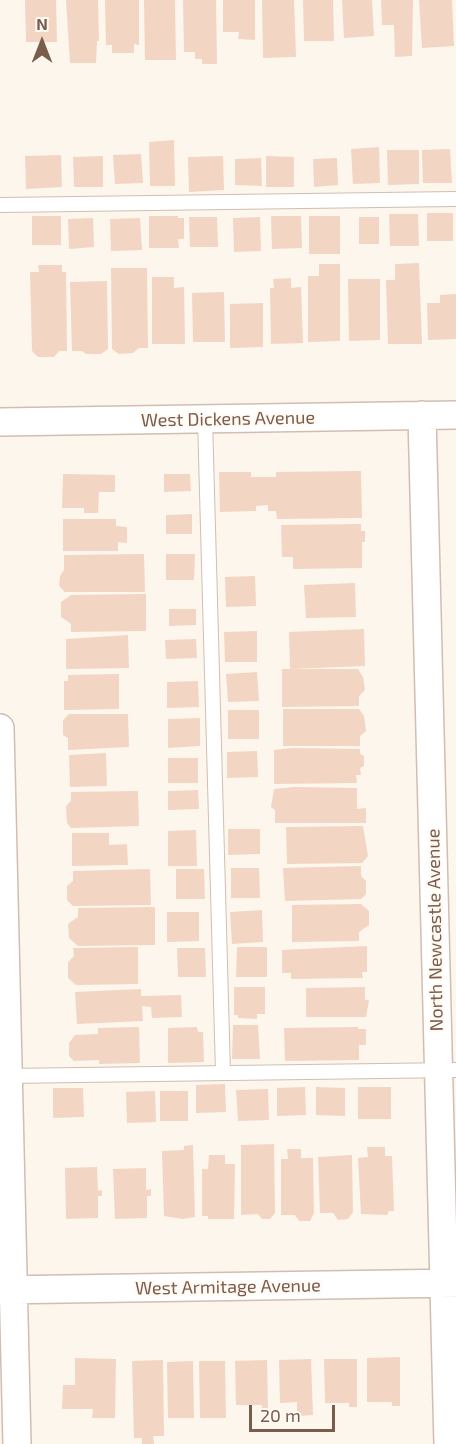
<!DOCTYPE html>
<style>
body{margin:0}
#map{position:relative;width:456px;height:1444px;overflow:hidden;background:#fdf6ec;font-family:"Exo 2",sans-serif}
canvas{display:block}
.north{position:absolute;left:12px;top:12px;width:60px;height:60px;-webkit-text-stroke:4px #fffaf3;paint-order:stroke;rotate:0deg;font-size:16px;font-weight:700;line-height:24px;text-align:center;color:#7a5c4d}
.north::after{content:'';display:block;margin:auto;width:21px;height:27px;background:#7a5c4d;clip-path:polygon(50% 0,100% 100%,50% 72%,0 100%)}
.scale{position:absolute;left:249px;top:1405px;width:86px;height:27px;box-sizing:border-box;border:3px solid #7a5c4d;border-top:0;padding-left:8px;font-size:18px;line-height:21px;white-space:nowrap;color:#7a5c4d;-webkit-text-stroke:4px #fffaf3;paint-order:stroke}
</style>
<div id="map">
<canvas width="456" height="1444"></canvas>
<div class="north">N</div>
<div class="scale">20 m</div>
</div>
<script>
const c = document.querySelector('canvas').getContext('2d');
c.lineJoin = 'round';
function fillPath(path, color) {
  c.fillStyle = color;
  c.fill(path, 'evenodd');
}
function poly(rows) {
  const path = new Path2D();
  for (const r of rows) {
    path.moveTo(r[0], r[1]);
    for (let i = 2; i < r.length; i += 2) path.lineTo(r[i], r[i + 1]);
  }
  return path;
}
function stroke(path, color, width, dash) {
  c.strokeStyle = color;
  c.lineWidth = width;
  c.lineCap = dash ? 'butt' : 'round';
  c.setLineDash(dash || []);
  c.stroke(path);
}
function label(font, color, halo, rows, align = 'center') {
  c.font = font + ' "Exo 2",sans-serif';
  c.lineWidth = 4.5;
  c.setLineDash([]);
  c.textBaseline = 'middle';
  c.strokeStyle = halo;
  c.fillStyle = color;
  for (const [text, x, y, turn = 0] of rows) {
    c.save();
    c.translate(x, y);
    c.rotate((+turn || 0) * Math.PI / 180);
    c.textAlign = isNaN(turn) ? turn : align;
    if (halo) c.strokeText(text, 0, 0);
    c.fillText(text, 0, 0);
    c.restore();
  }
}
fillPath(poly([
 [25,0,56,0,57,42,26,42],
 [66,0,98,0,99,41,97,41,96,63,70,63],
 [105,0,139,0,139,45,134,44,134,53,112,53,112,45,106,45],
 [144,0,175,0,176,60,145,60],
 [183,0,216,0,217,64,202,64,202,59,195,59,195,52,184,52],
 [223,0,255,0,255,40,238,39,239,32,223,32],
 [262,0,294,0,296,57,263,58],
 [303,0,333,0,334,41,304,41],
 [342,0,372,0,374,36,344,38],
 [381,0,413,0,412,56,395,57,394,25,382,25],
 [419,0,452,0,454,46,422,48],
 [174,140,175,186,150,186,149,142],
 [379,147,380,183,353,184,351,149],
 [450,149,452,183,423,183,422,150],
 [387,150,419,150,419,184,388,185],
 [141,154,143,183,115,184,113,155],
 [61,155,62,187,26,189,25,156],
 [103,156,103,187,74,187,73,157],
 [223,156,224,190,189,192,188,157],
 [266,156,294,157,294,187,266,187],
 [261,158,262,186,235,185,235,159],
 [337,158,338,185,314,187,313,159],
 [427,213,453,213,453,241,427,241],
 [389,214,418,214,419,246,390,246],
 [32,216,61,216,61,245,32,245],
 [149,216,178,216,178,218,184,218,184,239,178,239,179,248,149,248],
 [271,216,301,216,302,248,272,249],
 [309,216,340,216,340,254,309,254],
 [189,217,217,217,218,247,190,247],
 [260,217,261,251,234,252,233,218],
 [359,217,379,217,379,244,359,244],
 [93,218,94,247,69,249,68,219],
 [140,218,142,250,111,251,110,219],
 [419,263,422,344,388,344,386,280,395,280,395,264],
 [319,264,340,264,340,341,308,342,308,276,319,276],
 [38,265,62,265,62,272,66,272,67,351,59,351,54,357,38,357,32,351,30,272,39,272],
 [111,268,147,268,148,348,139,348,133,353,119,354,112,349],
 [152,277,174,277,174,288,184,287,185,344,152,344],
 [291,278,291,288,301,287,303,343,271,344,270,288,274,288,273,279],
 [348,279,380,279,380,340,349,341],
 [107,281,108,349,101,354,86,354,82,351,72,351,70,282],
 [224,292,225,342,193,342,192,293],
 [456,294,456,339,428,340,427,303,440,303,440,295],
 [263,303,263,347,230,348,230,304],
 [361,471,362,518,277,519,276,511,268,511,268,505,256,506,256,511,220,512,219,472,251,472,251,477,276,477,276,472],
 [63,474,115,475,115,492,99,492,98,513,84,513,84,508,62,508],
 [164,474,190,474,191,491,164,492],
 [192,514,192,534,166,534,166,515],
 [63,519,116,519,116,526,127,527,127,543,118,542,118,551,63,551],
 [361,524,361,531,365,531,365,542,362,542,362,568,293,569,293,557,282,557,281,525],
 [144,554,145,592,65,592,59,586,60,576,64,570,64,555],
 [166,554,195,554,194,580,166,580],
 [255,576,256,606,226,607,225,577],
 [355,583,356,617,306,618,304,585],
 [146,594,146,631,71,632,71,624,61,617,61,602,71,595],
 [169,609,196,609,196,625,169,626],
 [364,629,365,666,290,669,289,632],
 [257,631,257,662,225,662,224,632],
 [128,635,129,668,66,669,66,639],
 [196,639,197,658,166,659,165,640],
 [282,669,358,669,363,677,365,690,359,696,359,706,282,707],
 [257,672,259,701,228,702,226,674],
 [119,674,119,709,64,710,64,681,68,681,68,675],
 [198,681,199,707,167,708,167,682],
 [283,709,359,709,364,716,366,731,360,736,360,746,283,746],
 [228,710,259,710,259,739,228,739],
 [69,714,128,714,129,747,68,750,68,738,63,735,63,720],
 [200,718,200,746,168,748,168,719],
 [292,748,360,749,360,754,364,756,364,766,360,768,361,775,356,775,357,783,274,784,274,750],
 [257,751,258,777,227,778,227,752],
 [106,753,107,786,70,787,69,755],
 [168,758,198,758,198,783,168,783],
 [294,787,357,788,357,809,366,808,366,823,275,823,275,810,271,807,274,789],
 [198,790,199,809,168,810,168,791],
 [138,791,139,826,71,828,67,823,66,806,71,801,71,792],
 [363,826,368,856,362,863,287,864,286,827],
 [228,829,260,829,260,854,228,855],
 [196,830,197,866,168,866,168,831],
 [72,833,109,833,109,845,127,844,128,865,72,866],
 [361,866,361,876,366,881,366,894,361,899,285,901,283,868],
 [231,868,259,868,260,898,231,898],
 [150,869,151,905,73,906,67,900,67,886,73,881,73,871],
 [176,869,204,869,205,899,176,899],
 [361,904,369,911,369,925,359,932,359,941,292,942,292,905],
 [155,907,155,945,78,946,69,938,68,924,78,917,78,908],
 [262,910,263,942,232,944,230,912],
 [167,912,199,912,199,941,167,942],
 [367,946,367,972,362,972,363,978,291,979,291,973,282,973,282,950],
 [138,947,138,984,76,985,68,978,68,962,74,956,73,948],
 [237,947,267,947,267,977,236,977],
 [177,948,205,948,206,977,178,977],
 [234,987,265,987,265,1014,257,1014,257,1019,238,1018,238,1015,234,1015],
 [365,987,365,1000,369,1000,366,1017,306,1017,306,988],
 [141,989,141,996,181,995,182,1017,152,1018,151,1007,142,1006,143,1021,77,1024,75,992],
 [233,1025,258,1025,260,1059,232,1059],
 [139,1027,140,1063,99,1064,99,1060,74,1061,69,1056,69,1043,75,1035,98,1034,98,1028],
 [197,1027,198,1032,203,1032,204,1062,168,1063,168,1028],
 [358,1027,358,1029,366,1029,366,1045,359,1045,359,1060,285,1061,284,1028],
 [225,1084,226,1112,196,1113,196,1085],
 [305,1087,306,1115,277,1116,277,1088],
 [316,1087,345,1088,345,1116,316,1115],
 [358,1087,391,1087,391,1119,358,1119],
 [53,1088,83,1088,84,1117,53,1118],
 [268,1089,269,1120,238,1121,236,1090],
 [155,1091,156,1122,127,1123,126,1092],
 [160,1091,188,1091,188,1121,160,1121],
 [274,1144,275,1213,270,1219,262,1219,258,1214,241,1215,241,1145],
 [193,1145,195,1217,183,1219,164,1216,162,1151,184,1150,184,1146],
 [367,1147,385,1147,385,1156,392,1156,394,1211,389,1211,387,1215,361,1214,358,1158,368,1157],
 [287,1149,301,1149,301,1158,313,1158,314,1213,310,1221,299,1221,295,1215,281,1215,281,1159,288,1159],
 [209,1155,225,1155,225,1164,235,1164,234,1219,208,1219,208,1216,202,1216,202,1169,208,1169],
 [352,1155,353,1212,348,1219,338,1220,333,1213,320,1213,318,1157],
 [97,1167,98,1191,102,1190,102,1196,98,1196,98,1218,66,1219,65,1168],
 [146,1168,146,1190,151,1189,151,1196,147,1196,147,1218,115,1219,113,1169],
 [400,1357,400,1406,392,1406,392,1402,367,1402,367,1358],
 [75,1358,116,1359,115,1418,92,1418,93,1409,62,1409,63,1385,75,1385],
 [311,1359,313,1415,297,1416,297,1402,280,1403,279,1360],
 [324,1359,357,1359,357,1407,349,1407,349,1403,325,1403],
 [163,1360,164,1436,153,1436,154,1444,142,1444,142,1438,134,1438,132,1361],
 [267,1360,268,1409,262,1409,262,1405,236,1405,235,1361],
 [193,1361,194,1418,168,1418,167,1362],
 [199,1361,225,1361,226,1418,200,1418]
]), '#f3d5c3');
const service = poly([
 [0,205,456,199],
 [205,419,223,1073],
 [5,1076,456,1070]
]);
const minor = poly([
 [422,415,448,1444],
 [0,422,456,415],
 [0,728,17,1444],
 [0,1290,456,1283]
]);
stroke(service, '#d1beb0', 16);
stroke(minor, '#d1beb0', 30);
stroke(service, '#fff', 14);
stroke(minor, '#fff', 27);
label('18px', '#7a5c4d', '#fffaf3', [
 ["West Dickens Avenue",228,419,-1],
 ["North Newcastle Avenue",435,930,-91],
 ["West Armitage Avenue",228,1287,-1]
]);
</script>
